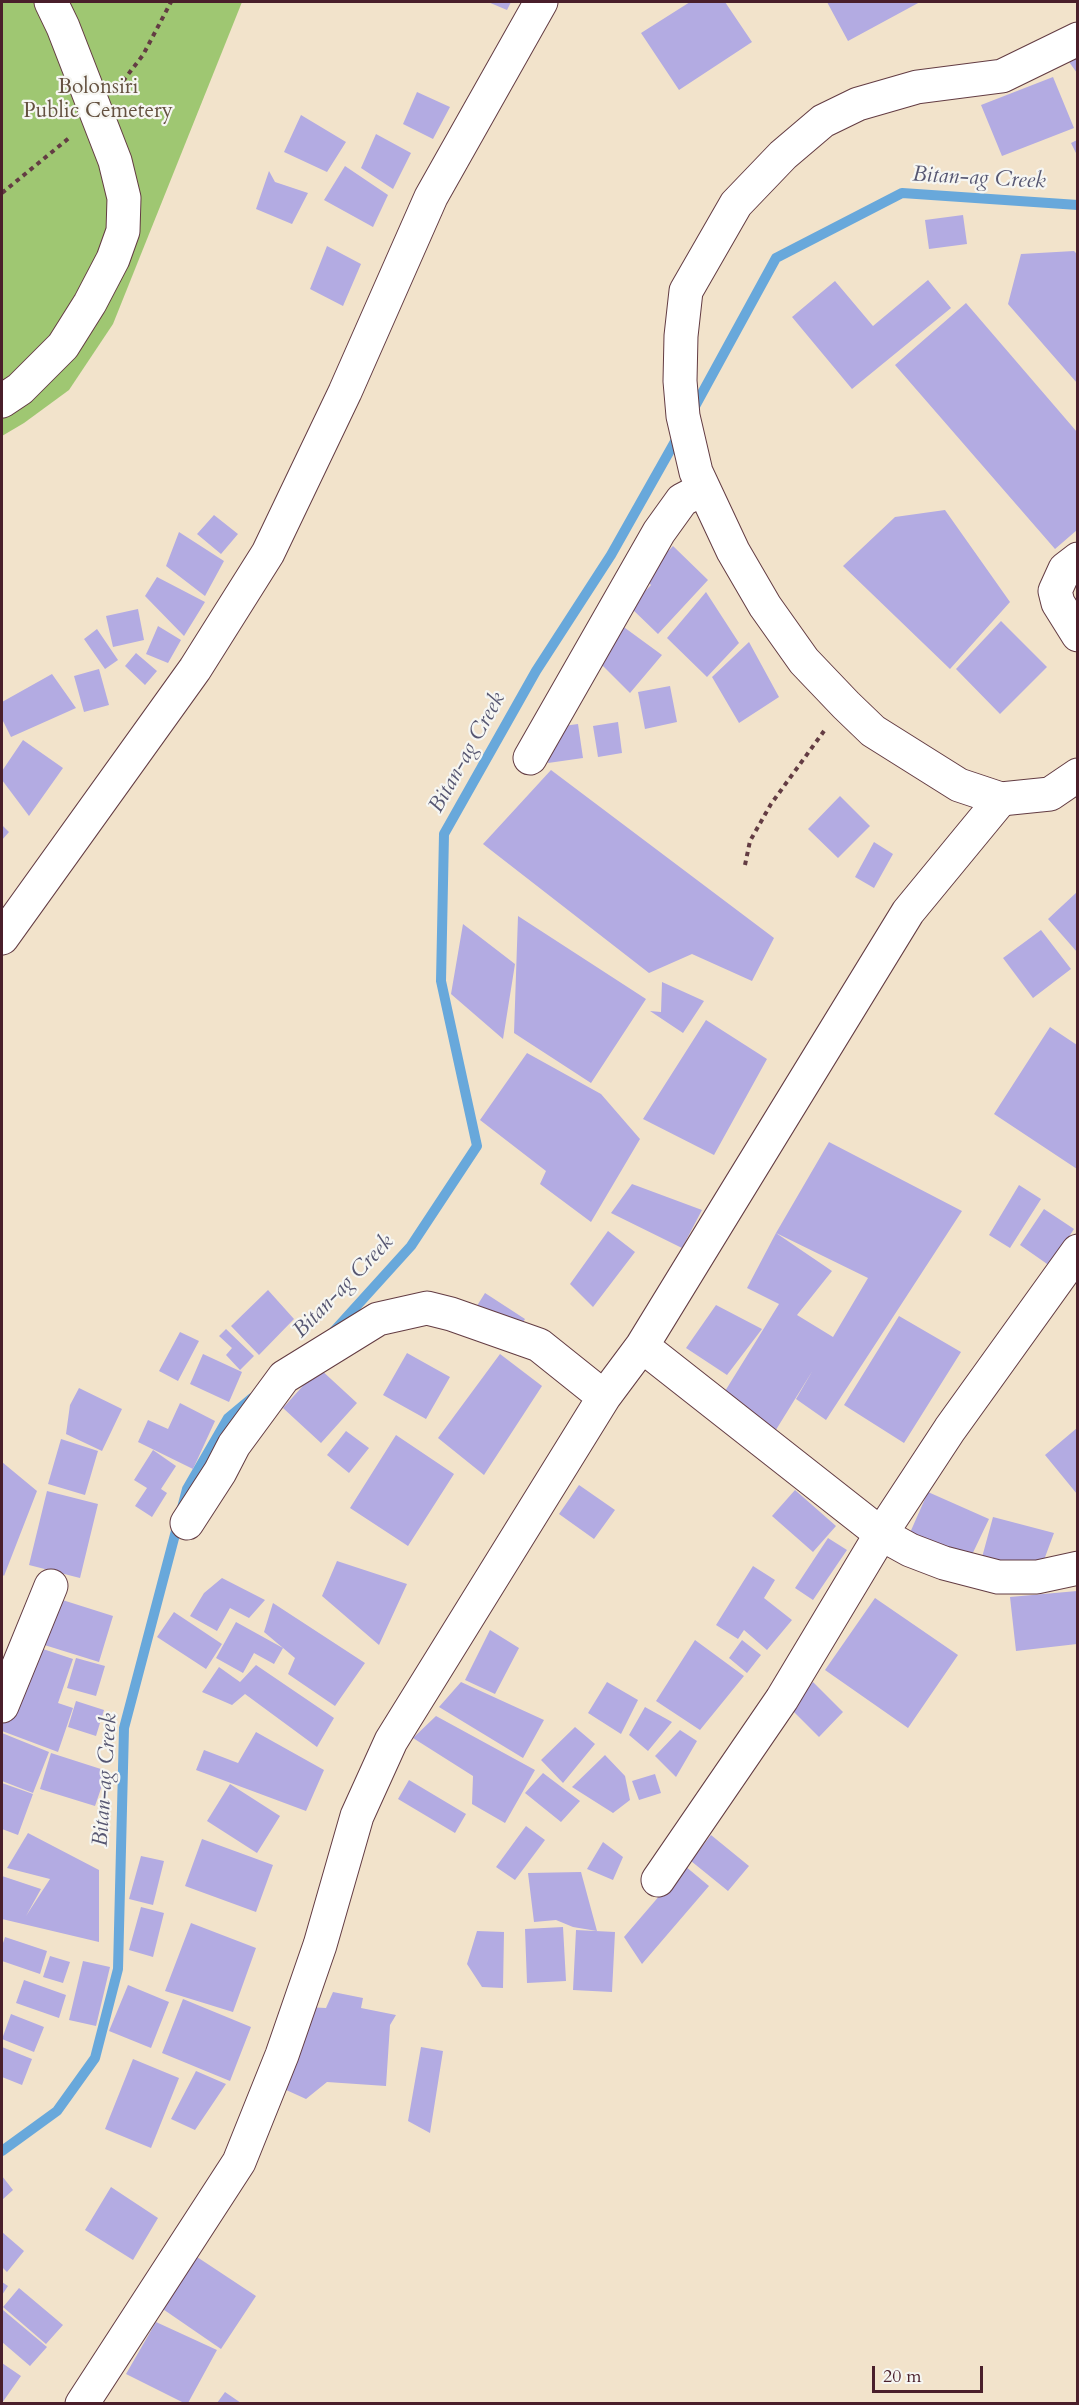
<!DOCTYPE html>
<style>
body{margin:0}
#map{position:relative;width:1079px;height:2405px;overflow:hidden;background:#f2e3cb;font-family:Cardo,serif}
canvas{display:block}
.frame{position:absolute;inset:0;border:3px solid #4a1f2b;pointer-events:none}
.scale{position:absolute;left:872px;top:2366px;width:111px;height:27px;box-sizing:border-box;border:3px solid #4a1f2b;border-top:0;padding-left:8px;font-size:18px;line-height:21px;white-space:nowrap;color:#4a1f2b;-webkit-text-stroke:4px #f6f6f2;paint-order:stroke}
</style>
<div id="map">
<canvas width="1079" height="2405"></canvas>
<div class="frame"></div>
<div class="scale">20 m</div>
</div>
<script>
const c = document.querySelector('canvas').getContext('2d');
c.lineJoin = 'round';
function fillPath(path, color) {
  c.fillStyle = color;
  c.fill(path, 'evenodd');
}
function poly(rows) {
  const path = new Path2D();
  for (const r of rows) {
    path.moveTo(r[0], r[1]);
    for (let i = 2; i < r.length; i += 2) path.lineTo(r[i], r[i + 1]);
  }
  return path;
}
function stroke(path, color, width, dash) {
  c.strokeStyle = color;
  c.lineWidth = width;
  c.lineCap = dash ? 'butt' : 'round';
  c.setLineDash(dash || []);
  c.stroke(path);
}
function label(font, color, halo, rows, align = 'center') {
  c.font = font + ' Cardo,serif';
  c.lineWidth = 4.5;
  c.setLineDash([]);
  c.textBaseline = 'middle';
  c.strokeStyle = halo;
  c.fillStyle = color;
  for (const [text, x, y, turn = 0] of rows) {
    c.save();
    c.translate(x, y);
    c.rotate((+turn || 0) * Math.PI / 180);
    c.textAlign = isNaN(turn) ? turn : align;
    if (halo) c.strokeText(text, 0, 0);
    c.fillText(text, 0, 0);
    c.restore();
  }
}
fillPath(poly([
 [2,2,242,2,113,324,69,390,24,423,2,436]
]), '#9fc772');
stroke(poly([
 [694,408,776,258,902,193,1078,205],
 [334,1331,411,1246,477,1146,441,981,444,834,536,671,611,555,677,438],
 [2,2151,57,2111,95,2058,118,1969,124,1728,187,1489,228,1418,252,1398]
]), '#68a8db', 10);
fillPath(poly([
 [488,2,511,2,507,10],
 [690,2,725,2,752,42,679,90,641,33],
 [827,2,920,2,848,41],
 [1077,51,1077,73,1067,59],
 [1053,77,1074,128,1002,156,981,105],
 [417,92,450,107,433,139,403,124],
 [301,115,346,142,327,172,284,152],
 [376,134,411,153,393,189,361,168],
 [1077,140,1077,155,1071,143],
 [345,166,388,195,373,227,324,200],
 [269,171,275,182,308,193,292,224,256,209],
 [963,215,967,244,929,249,925,220],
 [327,246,361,264,343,306,310,289],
 [1074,251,1077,254,1077,383,1008,304,1021,254],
 [928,280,951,308,852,389,792,317,835,281,873,326],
 [966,303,1077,432,1077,530,1055,549,895,365],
 [945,510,1010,602,950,669,843,566,895,517],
 [214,515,238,534,221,554,197,534],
 [179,532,224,561,205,596,166,566],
 [673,546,708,580,658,634,630,607,651,585,643,577],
 [157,577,205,602,184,636,145,596],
 [706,592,739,643,707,677,667,638],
 [138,609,144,640,113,647,106,616],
 [1001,621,1047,667,1000,714,956,669],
 [621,625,662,655,630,693,598,661],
 [158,626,181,640,168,663,146,654],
 [97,629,118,660,105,669,84,639],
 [749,642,779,697,739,723,712,677],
 [136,653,157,671,145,685,125,666],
 [99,669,109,705,84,712,74,676],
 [52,674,76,708,11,737,2,719,2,702],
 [670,686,677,722,645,729,638,692],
 [618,722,622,753,598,757,593,726],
 [578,724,583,758,548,763,556,727],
 [23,740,63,768,29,816,2,780,2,771],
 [551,770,774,938,752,981,692,954,649,973,483,844],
 [840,796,870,826,838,858,808,829],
 [2,825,9,832,2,840],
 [874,842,893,854,874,888,855,877],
 [1077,892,1077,952,1048,919],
 [518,916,646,999,591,1083,514,1033],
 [463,924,515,964,503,1039,451,994],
 [1041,930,1071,969,1033,998,1003,958],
 [662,982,704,1001,683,1033,650,1011,661,1012],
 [706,1020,767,1059,714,1155,643,1119],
 [1050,1027,1077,1045,1077,1169,994,1114],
 [527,1053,601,1094,640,1139,591,1222,540,1184,546,1171,480,1120],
 [829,1142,962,1211,826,1420,796,1399,813,1370,774,1433,722,1396,779,1304,747,1288,776,1233],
 [776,1233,868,1278,833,1337,797,1315,832,1271],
 [632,1184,702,1210,682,1248,611,1213],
 [1019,1185,1041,1199,1010,1248,989,1235],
 [1044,1209,1074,1229,1050,1266,1020,1245],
 [608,1231,635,1252,593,1307,570,1284],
 [268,1290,294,1319,259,1355,231,1326],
 [485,1293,525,1319,515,1335,475,1309],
 [716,1305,762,1329,727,1375,686,1348],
 [899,1316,961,1352,904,1443,844,1405],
 [226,1329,254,1356,240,1370,226,1355,232,1348,219,1336],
 [180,1332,199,1341,178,1381,159,1371],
 [407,1353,450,1377,426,1419,383,1395],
 [203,1354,242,1372,229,1402,190,1384],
 [500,1354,542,1386,484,1475,438,1438],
 [319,1368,357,1403,321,1443,283,1408],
 [79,1388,122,1409,102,1451,66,1434,70,1405],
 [180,1403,215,1421,193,1469,138,1442,148,1420,168,1429],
 [1077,1428,1077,1494,1045,1455],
 [346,1431,369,1448,349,1473,327,1455],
 [396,1435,454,1474,408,1546,350,1508],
 [61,1439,98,1451,85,1495,48,1484],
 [153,1450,176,1466,161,1489,167,1493,152,1517,135,1506,147,1488,134,1480],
 [2,1462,37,1491,4,1576,2,1574],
 [579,1485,615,1510,594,1539,559,1514],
 [795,1490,836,1526,813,1552,772,1516],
 [47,1491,98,1504,80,1578,29,1565],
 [928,1492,989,1519,969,1561,909,1535],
 [993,1517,1054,1533,1041,1568,981,1561],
 [828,1538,847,1550,813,1600,795,1588],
 [337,1561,407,1584,379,1645,322,1596],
 [753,1566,775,1580,764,1598,792,1620,767,1650,744,1630,738,1639,716,1625],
 [222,1578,265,1600,249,1618,230,1608,217,1631,190,1616,204,1593],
 [1077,1591,1077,1644,1016,1651,1010,1597],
 [53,1597,113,1616,99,1662,38,1643],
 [875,1598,958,1655,908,1728,825,1670],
 [273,1603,365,1663,335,1706,288,1674,295,1658,264,1632],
 [174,1612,222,1644,206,1669,157,1637],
 [236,1622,283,1648,274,1664,254,1653,243,1673,216,1658],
 [490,1630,519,1648,495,1694,465,1680],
 [695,1640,744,1676,700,1730,656,1701],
 [742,1640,761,1655,747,1673,729,1658],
 [31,1645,73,1659,58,1703,73,1708,58,1752,2,1731,2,1720],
 [76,1658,105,1666,96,1696,67,1688],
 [256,1665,334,1718,317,1747,245,1694,232,1705,202,1692,219,1667,240,1682],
 [461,1682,544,1720,523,1758,439,1707],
 [607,1682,638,1700,621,1734,588,1713],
 [813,1682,843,1712,819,1737,789,1707],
 [76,1701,104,1710,96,1736,68,1727],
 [645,1707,672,1722,648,1751,629,1735],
 [436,1716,535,1770,505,1823,472,1804,473,1776,413,1738],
 [575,1727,595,1744,563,1783,541,1760],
 [680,1730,697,1741,676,1777,655,1756],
 [256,1732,324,1770,306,1811,196,1770,204,1750,238,1763],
 [2,1733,49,1752,33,1793,2,1781],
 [51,1753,107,1771,95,1806,40,1789],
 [605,1755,625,1776,630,1800,613,1813,572,1787],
 [543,1773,580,1801,561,1822,525,1793],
 [655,1774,661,1793,639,1800,632,1781],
 [409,1780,466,1814,455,1833,398,1799],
 [2,1783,33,1794,18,1835,2,1829],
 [230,1784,280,1816,257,1853,207,1821],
 [526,1826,545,1840,515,1880,496,1867],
 [28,1833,99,1870,99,1942,2,1919,2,1876,41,1889,26,1916,50,1879,7,1868],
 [711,1835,749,1866,728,1891,691,1861],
 [202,1839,273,1865,256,1912,185,1886],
 [603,1842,623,1857,613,1880,587,1869],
 [141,1856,164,1861,153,1905,129,1899],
 [685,1866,709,1886,642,1964,624,1937],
 [581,1872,597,1931,573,1927,556,1920,534,1922,528,1873],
 [141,1907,164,1913,153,1957,129,1950],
 [191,1923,256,1948,233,2012,165,1991],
 [563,1927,566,1981,527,1983,525,1929],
 [576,1930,615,1932,612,1992,573,1990],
 [477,1931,504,1932,503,1988,482,1987,467,1964],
 [5,1937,47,1951,40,1974,2,1961,2,1946],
 [50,1956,70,1962,63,1983,43,1977],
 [83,1961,110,1967,96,2026,69,2020],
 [24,1980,66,1995,59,2018,16,2003],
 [128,1985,169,2002,151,2048,109,2031],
 [333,1992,363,1998,361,2008,396,2015,390,2025,386,2086,327,2082,306,2099,284,2089,306,2007,326,2008],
 [183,1999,251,2027,230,2081,162,2053],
 [11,2014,44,2027,34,2052,2,2039],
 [2,2047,32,2059,22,2085,2,2077],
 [421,2047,443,2051,430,2133,408,2121],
 [133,2059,179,2078,151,2148,105,2129],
 [196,2071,226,2084,195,2130,171,2119],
 [2,2176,13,2190,2,2200],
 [111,2187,158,2218,133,2260,85,2230],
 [2,2232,24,2251,7,2272,2,2267],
 [191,2253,256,2296,221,2349,157,2305],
 [2,2282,8,2286,2,2295],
 [19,2288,63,2325,46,2344,3,2307],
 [3,2310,47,2347,30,2366,2,2342],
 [156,2322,217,2350,188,2403,184,2403,126,2374],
 [2,2363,21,2376,2,2403],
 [225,2392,241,2403,217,2403]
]), '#b3abe2');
const street = poly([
 [2,401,20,389,63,346,90,303,113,259,123,231,124,198,115,161,63,27,51,2],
 [1078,559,1065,569,1055,591,1058,603,1078,635],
 [530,758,659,532,682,500,703,489],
 [642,1346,881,1534,910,1550,944,1563,998,1577,1037,1577,1078,1568],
 [187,1523,220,1472,234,1445,284,1377,378,1319,427,1308,451,1314,539,1345,604,1397],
 [2,1706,51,1586],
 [658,1880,782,1699,881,1534,950,1429,1078,1251],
 [82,2404,239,2162,282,2055,320,1945,357,1816,391,1741,604,1397,642,1346,908,912,1001,799]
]);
const secondary = poly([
 [1078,39,1002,76,917,87,858,104,823,121,783,155,736,204,686,291,681,336,680,381,683,416,696,472,733,551,765,606,804,661,846,705,873,731,959,785,1001,799,1050,794,1078,775],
 [2,938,195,669,268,553,345,392,431,197,541,2]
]);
stroke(street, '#633c43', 35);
stroke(secondary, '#633c43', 35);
stroke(poly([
 [123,81,143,55,171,2],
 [2,193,69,138],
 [745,865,750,841,771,804,824,731]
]), '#633c43', 4, [4.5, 4.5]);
stroke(street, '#fff', 33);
stroke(secondary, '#fff', 33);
label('21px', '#645140', '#f6f6f2', [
 ["Bolonsiri",98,88],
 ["Public Cemetery",98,112]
]);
label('italic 22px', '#565671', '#f6f6f2', [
 ["Bitan-ag Creek",979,179,3],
 ["Bitan-ag Creek",468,753,-61],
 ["Bitan-ag Creek",344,1287,-46],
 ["Bitan-ag Creek",106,1780,-86]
]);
</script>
